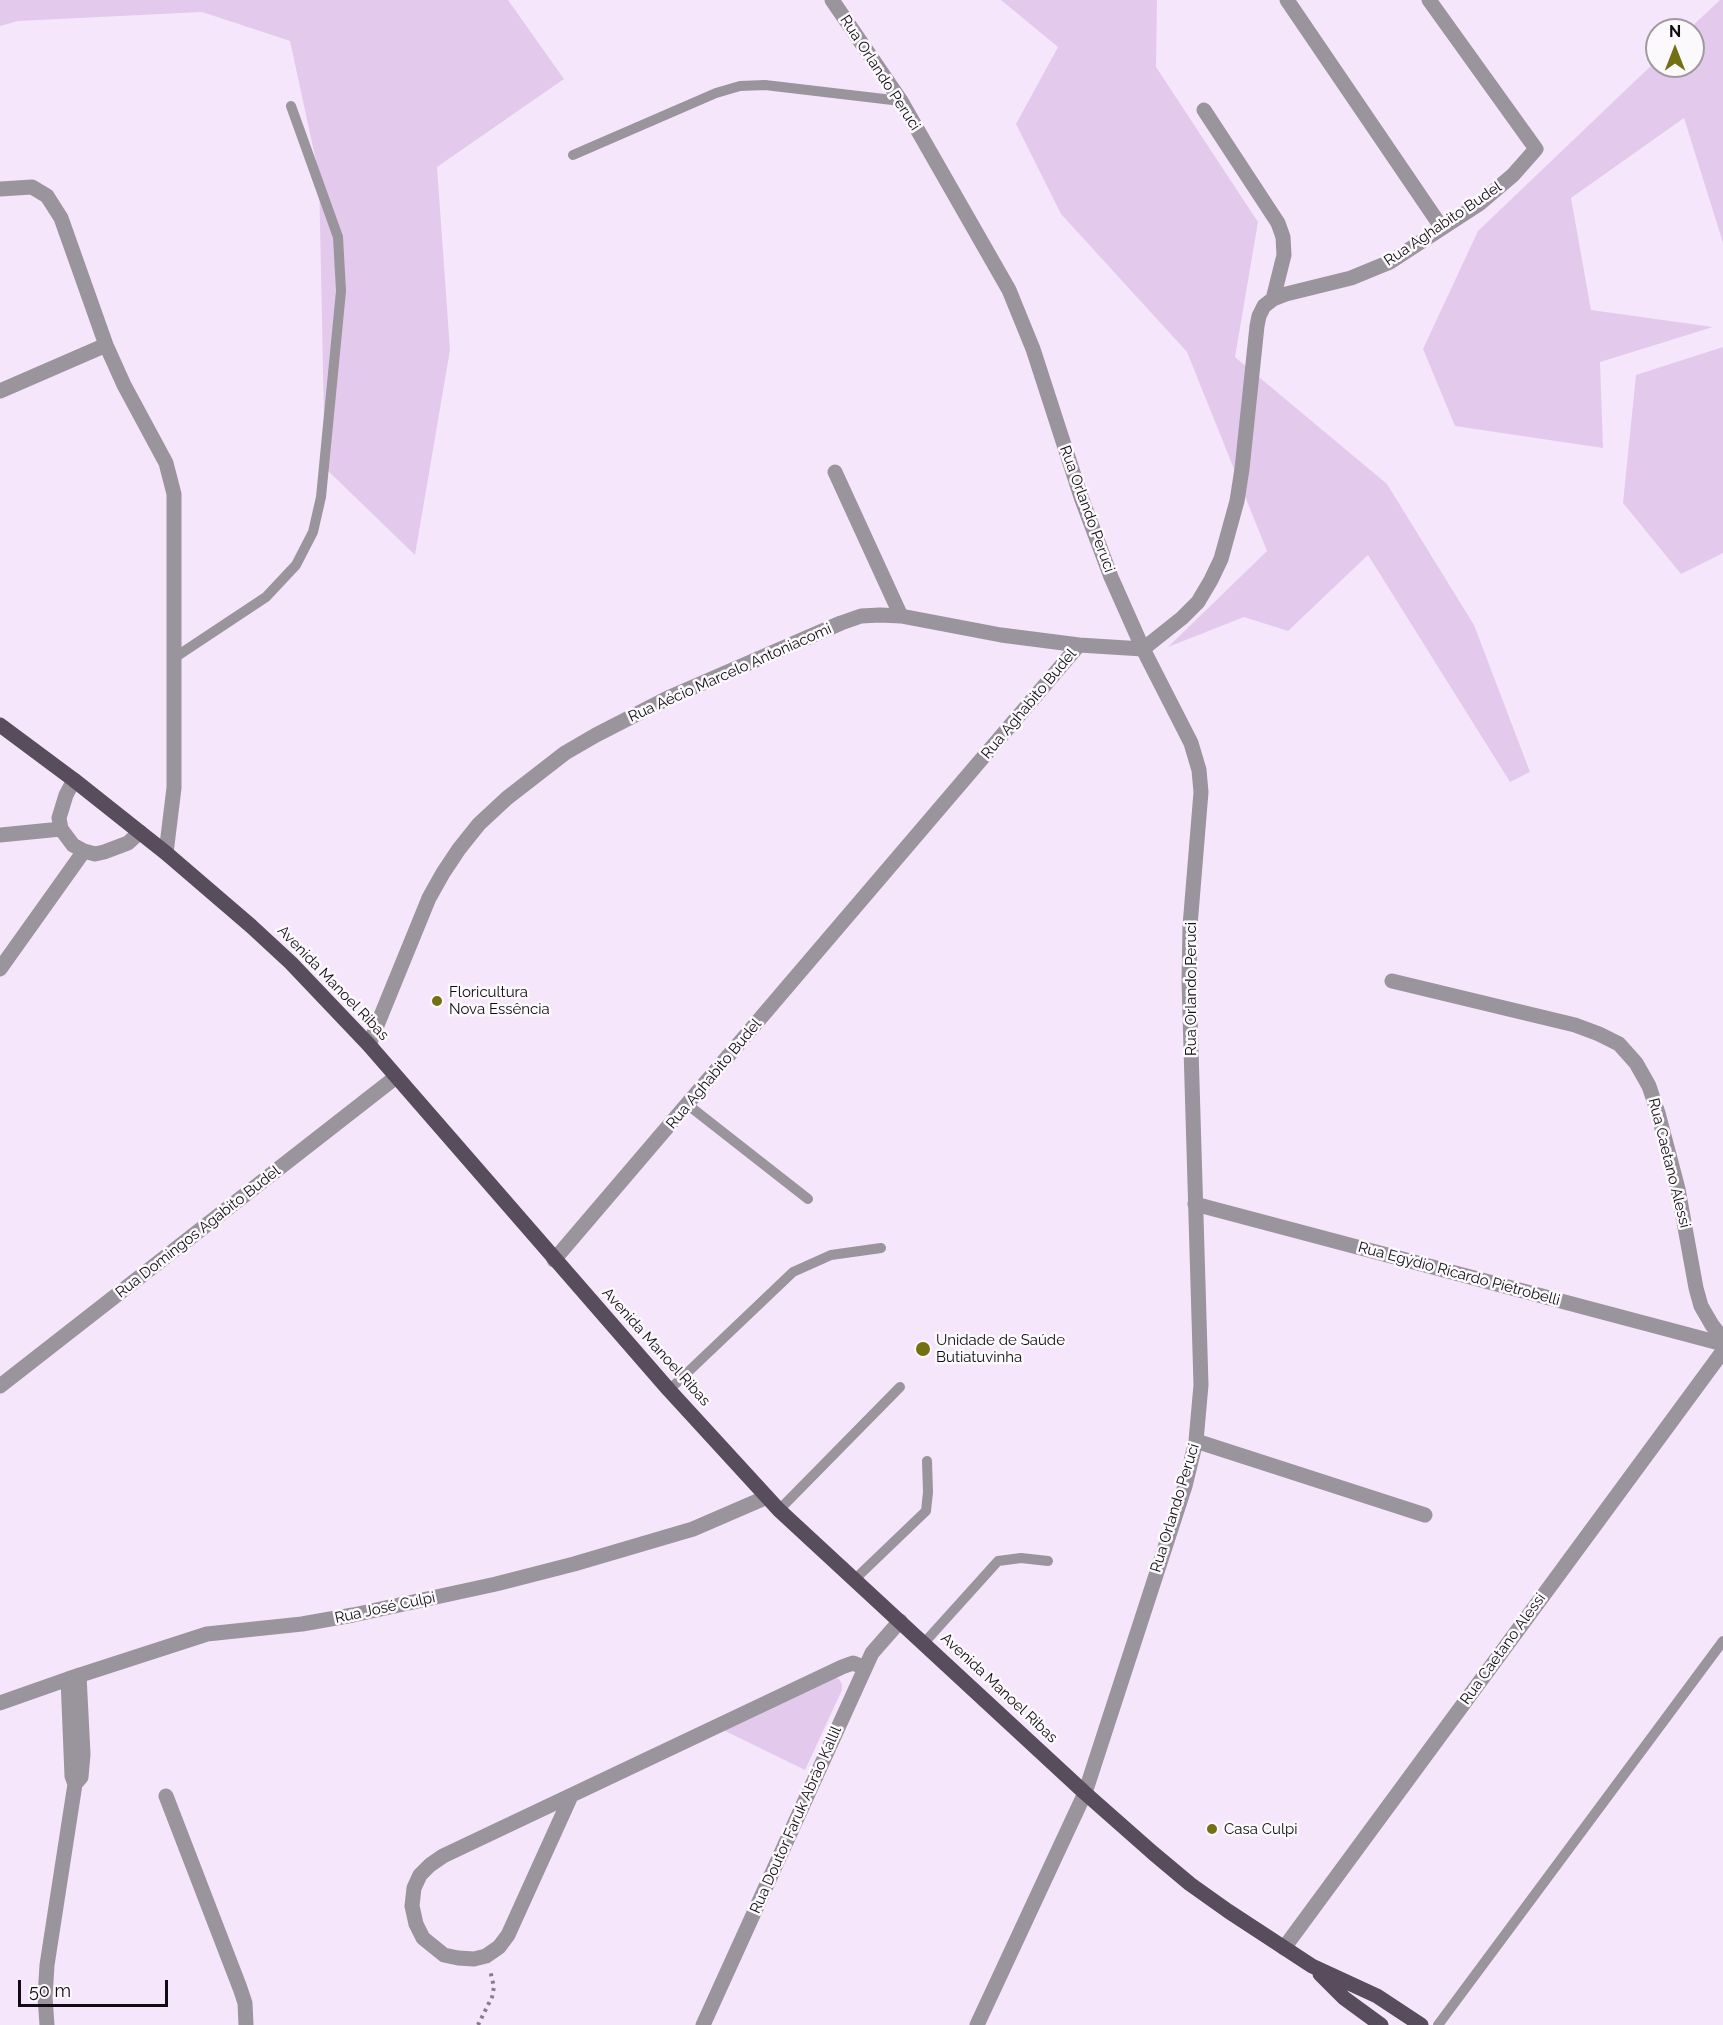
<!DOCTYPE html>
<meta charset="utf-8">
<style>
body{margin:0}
#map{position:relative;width:1723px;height:2025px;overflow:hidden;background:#f6e6fb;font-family:Raleway,sans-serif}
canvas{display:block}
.north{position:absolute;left:1645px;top:18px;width:60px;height:60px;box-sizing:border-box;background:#fcf9fd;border:2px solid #9e9a9f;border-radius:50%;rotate:0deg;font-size:16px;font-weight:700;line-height:24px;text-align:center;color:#110c13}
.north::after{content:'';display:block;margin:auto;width:21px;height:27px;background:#737011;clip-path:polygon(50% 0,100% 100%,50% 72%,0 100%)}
.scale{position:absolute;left:18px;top:1980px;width:150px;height:27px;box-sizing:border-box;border:3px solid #110c13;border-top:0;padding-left:8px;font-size:18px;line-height:21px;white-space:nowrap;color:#110c13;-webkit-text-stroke:4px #fcf9fd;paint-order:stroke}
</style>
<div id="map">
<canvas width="1723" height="2025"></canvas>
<div class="north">N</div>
<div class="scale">50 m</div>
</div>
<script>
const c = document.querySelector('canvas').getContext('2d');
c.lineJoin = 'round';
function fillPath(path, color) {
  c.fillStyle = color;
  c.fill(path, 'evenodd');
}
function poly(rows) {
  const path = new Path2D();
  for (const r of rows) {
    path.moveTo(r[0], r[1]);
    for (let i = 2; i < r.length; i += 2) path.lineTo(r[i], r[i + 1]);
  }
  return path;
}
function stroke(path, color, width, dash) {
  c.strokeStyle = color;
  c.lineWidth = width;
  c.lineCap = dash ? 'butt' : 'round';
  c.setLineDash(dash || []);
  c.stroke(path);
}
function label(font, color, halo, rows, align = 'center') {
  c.font = font + ' Raleway,sans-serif';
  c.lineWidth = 5;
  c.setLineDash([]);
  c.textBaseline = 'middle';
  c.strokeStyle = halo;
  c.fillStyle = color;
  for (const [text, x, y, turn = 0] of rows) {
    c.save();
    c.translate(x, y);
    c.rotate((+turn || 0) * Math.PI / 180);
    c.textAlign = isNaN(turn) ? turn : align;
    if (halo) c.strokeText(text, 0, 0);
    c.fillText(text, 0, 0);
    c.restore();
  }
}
fillPath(poly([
 [0,0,508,0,564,79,437,167,450,350,415,555,325,468,319,175,290,41,202,12,18,21,0,26],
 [1001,0,1157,0,1156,67,1258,222,1235,357,1387,484,1474,625,1530,772,1510,782,1368,555,1288,631,1244,617,1168,647,1267,551,1187,352,1061,214,1016,124,1058,47],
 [1720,0,1723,0,1723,243,1684,118,1571,198,1591,310,1713,327,1600,362,1603,448,1455,426,1423,349,1478,231,1657,60,1657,66,1693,66,1693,30,1688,30],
 [1723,347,1723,553,1681,574,1623,503,1636,375],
 [833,1676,839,1679,842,1684,842,1690,805,1770,719,1728]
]), '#e3caec');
stroke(poly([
 [478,2025,492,1997,494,1987,490,1970]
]), '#877c8a', 4, [3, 4.5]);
stroke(poly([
 [573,155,716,93,740,86,765,85,901,101],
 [174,658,266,597,296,565,313,532,321,497,341,291,338,237,291,106],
 [688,1105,808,1199],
 [669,1390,793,1272,831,1255,881,1248],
 [779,1510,900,1387],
 [854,1580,926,1511,928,1492,927,1461],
 [924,1643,998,1561,1021,1558,1048,1561],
 [1438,2025,1723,1641]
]), '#9a949d', 10);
stroke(poly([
 [832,0,901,101,1009,290,1033,349,1081,497,1111,577,1143,649,1191,743,1199,770,1201,792,1190,926,1189,981,1201,1385,1196,1441,1185,1486,1085,1793,977,2025],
 [1287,0,1442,228],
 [1204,110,1278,223,1283,237,1284,255,1273,299],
 [0,189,32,187,47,196,61,218,106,345,124,385,166,463,174,494,174,788,166,853],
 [0,391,106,345],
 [835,472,901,616],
 [74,780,66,795,59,818,61,829,73,845,84,851,95,854,104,852,128,843,140,832],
 [0,835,61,829],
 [0,969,84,851],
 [1392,981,1575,1025,1599,1034,1619,1044,1636,1063,1649,1086,1658,1113,1678,1189,1696,1288,1701,1306,1712,1325,1723,1339],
 [369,1045,429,898,443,873,459,849,479,824,507,798,565,753,596,735,668,698,841,623,861,616,880,615,901,616,1001,635,1079,645],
 [1195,1204,1723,1344],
 [554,1260,1079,645,1143,649,1182,618,1198,602,1211,580,1221,559,1237,501,1242,469,1257,326,1259,316,1264,306,1273,299,1286,294,1351,278,1390,262,1479,204,1513,175,1536,149,1429,0],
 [0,1386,396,1077],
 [1196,1441,1425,1515],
 [0,1703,68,1679,207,1634,302,1624,353,1615,496,1584,574,1564,693,1529,767,1497],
 [75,1784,81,1777,83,1754,79,1675],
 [166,1796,240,1988,245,2003,246,2025],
 [571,1796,508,1935,499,1947,486,1956,474,1959,458,1958,444,1955,423,1938,416,1924,412,1906,414,1888,420,1875,430,1865,443,1856,842,1667,853,1663,865,1668],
 [1284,1948,1723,1351],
 [47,2025,45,1997,47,1965,75,1784,72,1776,68,1679],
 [703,2025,872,1653,900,1621]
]), '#9a949d', 15);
stroke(poly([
 [0,725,74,780,166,853,251,926,291,963,369,1045,669,1390,779,1510,1085,1793,1153,1853,1190,1884,1228,1911,1312,1966,1377,1996,1421,2025],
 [1320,1974,1344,1998,1381,2025]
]), '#584d5c', 15);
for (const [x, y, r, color] of [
 [437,1001,6,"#737011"],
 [923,1349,8,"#737011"],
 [1212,1829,6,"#737011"]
]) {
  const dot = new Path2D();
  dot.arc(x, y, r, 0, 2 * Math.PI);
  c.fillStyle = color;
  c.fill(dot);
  stroke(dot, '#fcf9fd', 2);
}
label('15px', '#110c13', '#fcf9fd', [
 ["Rua Orlando Peruci",880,73,57],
 ["Rua Aghabito Budel",1443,224,-34],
 ["Rua Orlando Peruci",1087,509,70],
 ["Rua Aécio Marcelo Antoniacomi",730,673,-24],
 ["Rua Aghabito Budel",1029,704,-50],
 ["Avenida Manoel Ribas",333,983,46],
 ["Rua Orlando Peruci",1191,989,-90],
 ["Rua Aghabito Budel",714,1074,-50],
 ["Rua Caetano Alessi",1669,1163,76],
 ["Rua Domingos Agabito Budel",198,1232,-38],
 ["Rua Egýdio Ricardo Pietrobelli",1459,1274,15],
 ["Avenida Manoel Ribas",656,1347,48],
 ["Rua Orlando Peruci",1175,1508,-73],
 ["Rua José Culpi",385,1608,-12],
 ["Rua Caetano Alessi",1503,1649,-54],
 ["Avenida Manoel Ribas",999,1688,43],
 ["Rua Doutor Faruk Abrão Kallil",796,1820,-66]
]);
label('15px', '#110c13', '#fcf9fd', [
 ["Floricultura",449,992],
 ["Nova Essência",449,1009],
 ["Unidade de Saúde",936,1340],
 ["Butiatuvinha",936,1357],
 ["Casa Culpi",1224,1829]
], 'left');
</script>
